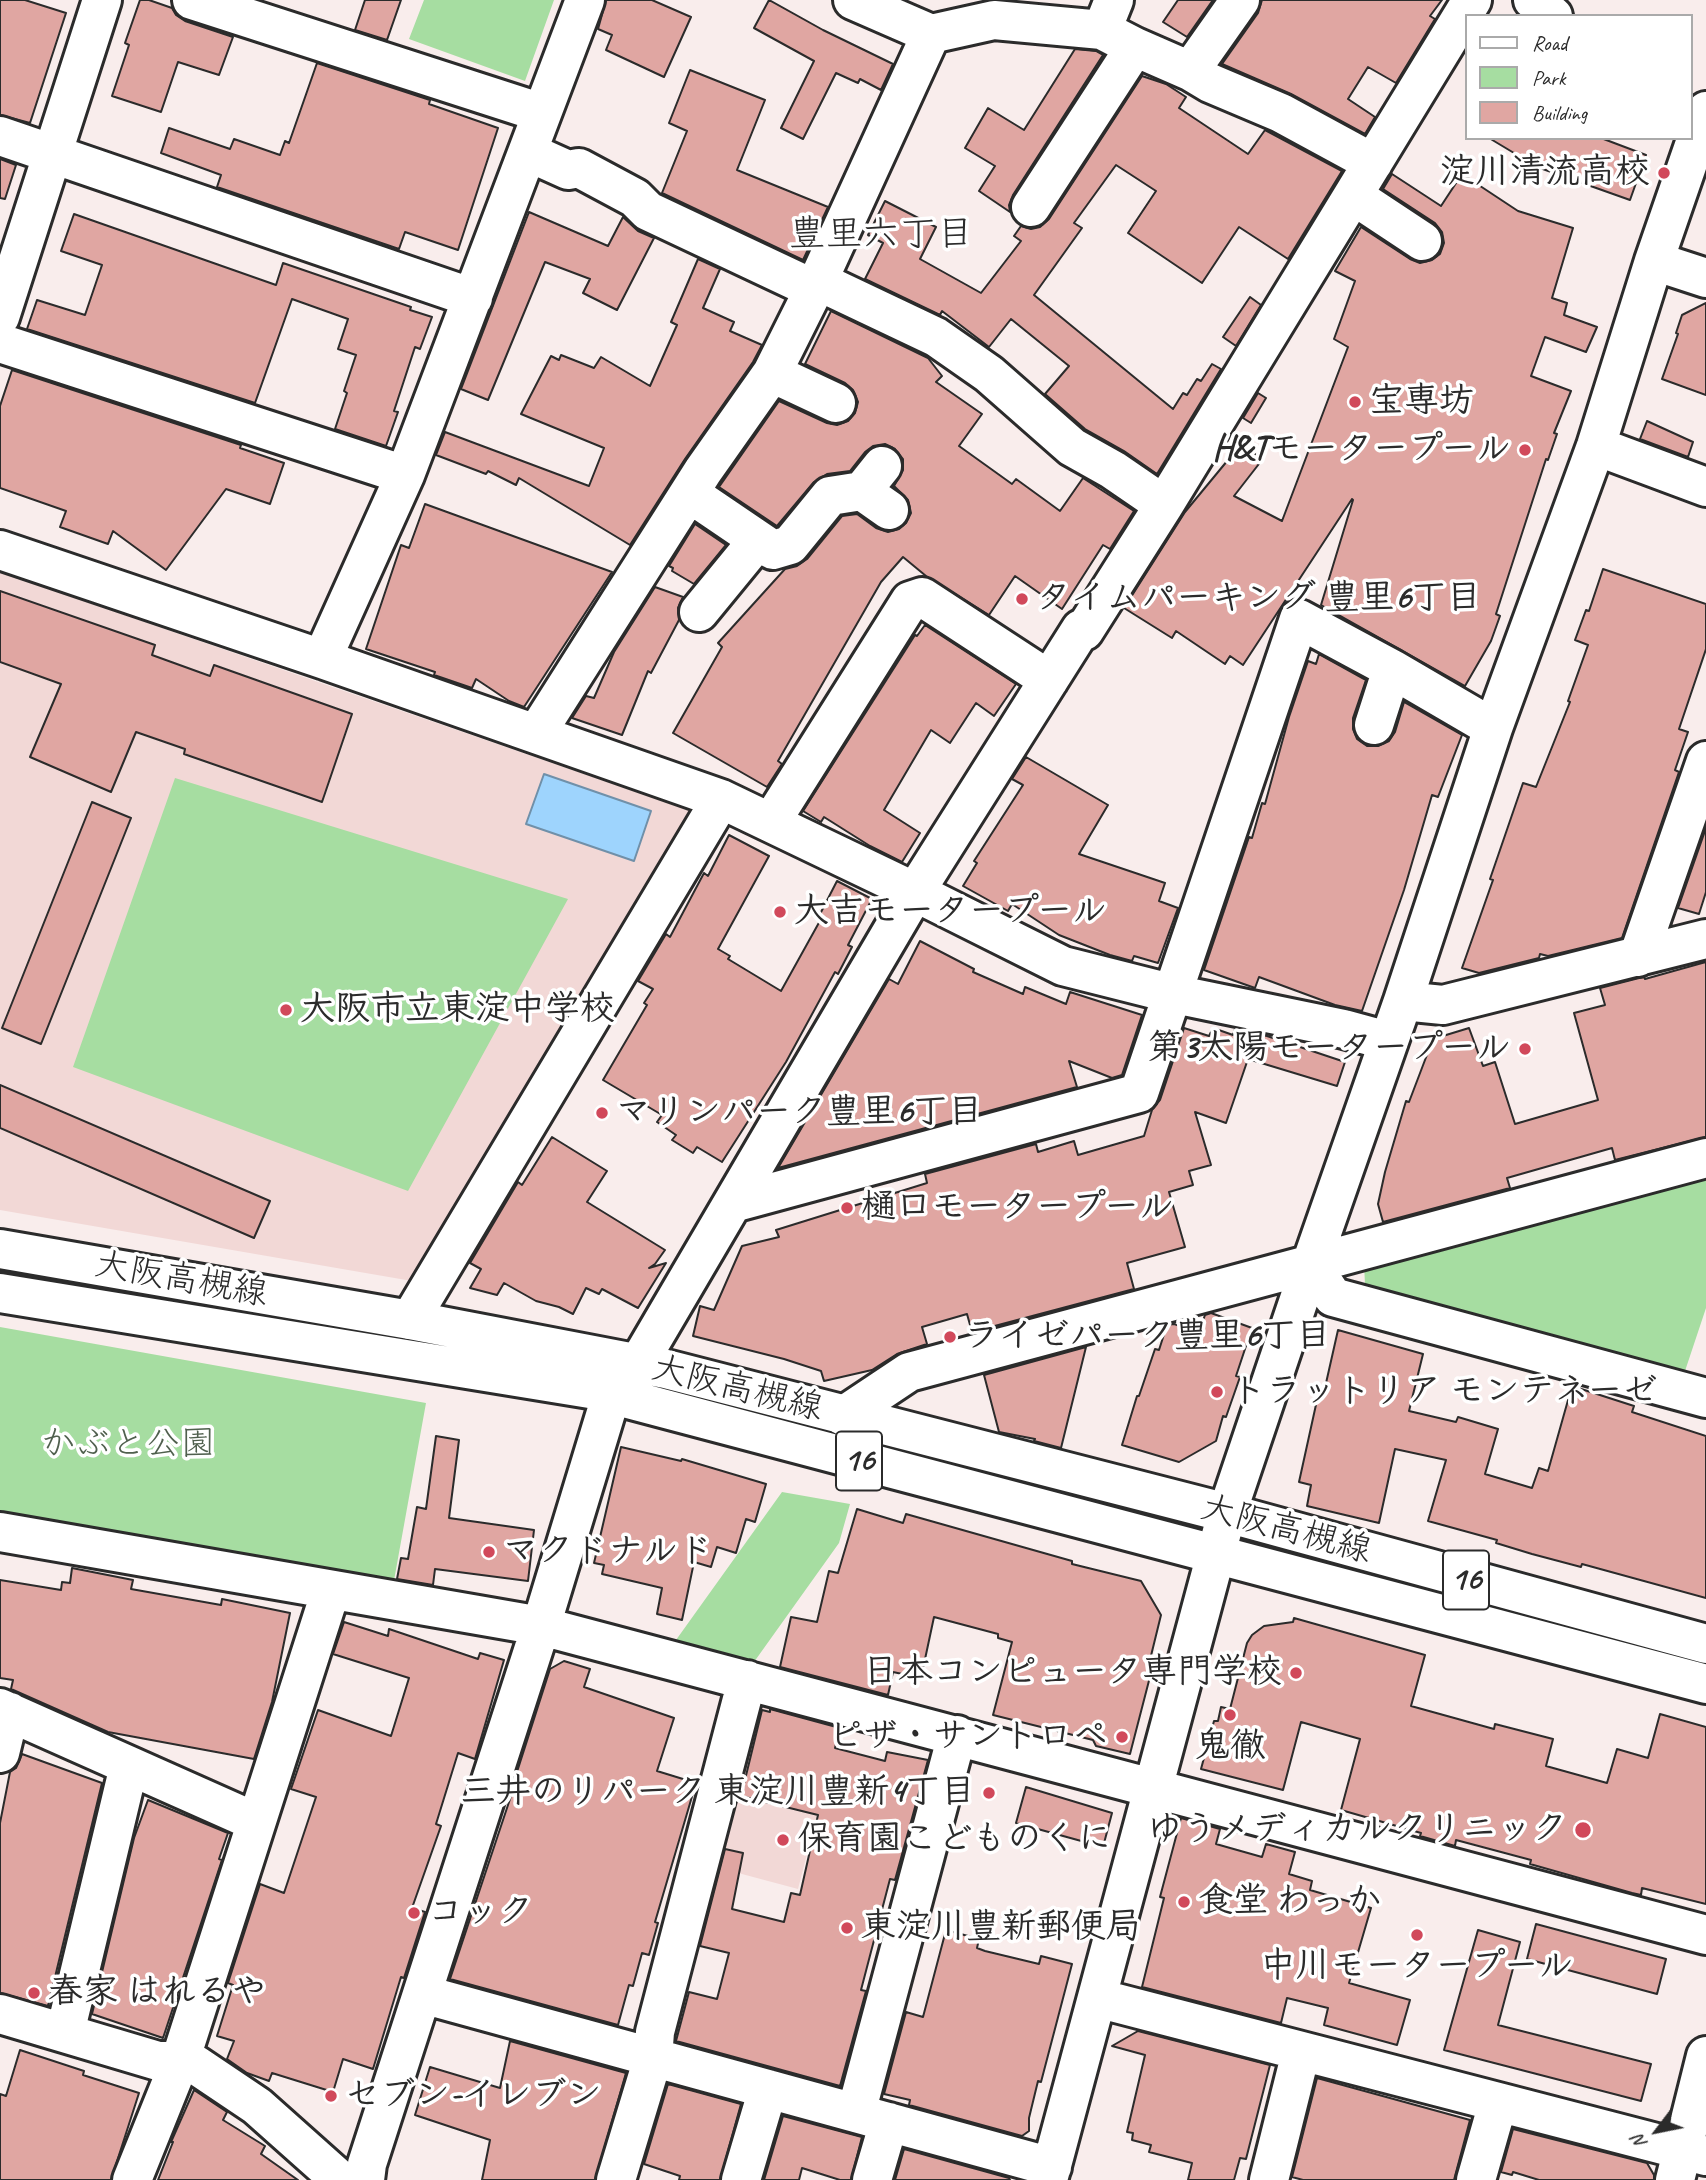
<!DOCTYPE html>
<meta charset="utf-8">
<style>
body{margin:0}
#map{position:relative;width:1706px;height:2180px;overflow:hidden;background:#f9edec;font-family:Caveat,sans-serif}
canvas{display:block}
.legend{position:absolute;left:1465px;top:14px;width:228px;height:126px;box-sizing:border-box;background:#fff;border:2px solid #aaa;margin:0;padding:9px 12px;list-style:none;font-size:21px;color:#2b2b2b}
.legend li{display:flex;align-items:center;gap:14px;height:35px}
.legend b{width:35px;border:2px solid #aaa}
.north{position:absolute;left:1622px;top:2096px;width:70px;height:70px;-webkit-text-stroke:5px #fff;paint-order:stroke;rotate:238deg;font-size:19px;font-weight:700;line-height:28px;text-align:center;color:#2b2b2b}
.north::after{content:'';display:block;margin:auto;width:24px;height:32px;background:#2b2b2b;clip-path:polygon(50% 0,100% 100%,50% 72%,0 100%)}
</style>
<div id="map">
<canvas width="1706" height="2180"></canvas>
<ul class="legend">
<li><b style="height:9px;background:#fff"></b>Road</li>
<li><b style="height:19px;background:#a6dda1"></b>Park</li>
<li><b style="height:19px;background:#e0a6a2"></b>Building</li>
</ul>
<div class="north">N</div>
</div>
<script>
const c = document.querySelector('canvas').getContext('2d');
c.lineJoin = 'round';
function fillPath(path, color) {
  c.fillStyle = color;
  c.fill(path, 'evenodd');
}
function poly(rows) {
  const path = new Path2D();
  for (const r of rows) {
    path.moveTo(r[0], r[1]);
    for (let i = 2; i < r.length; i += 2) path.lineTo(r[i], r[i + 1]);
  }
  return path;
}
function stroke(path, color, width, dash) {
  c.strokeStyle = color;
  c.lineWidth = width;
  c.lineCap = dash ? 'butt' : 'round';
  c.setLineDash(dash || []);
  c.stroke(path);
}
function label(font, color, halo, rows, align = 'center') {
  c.font = font + ' Caveat,"Klee One",sans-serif';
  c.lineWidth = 7;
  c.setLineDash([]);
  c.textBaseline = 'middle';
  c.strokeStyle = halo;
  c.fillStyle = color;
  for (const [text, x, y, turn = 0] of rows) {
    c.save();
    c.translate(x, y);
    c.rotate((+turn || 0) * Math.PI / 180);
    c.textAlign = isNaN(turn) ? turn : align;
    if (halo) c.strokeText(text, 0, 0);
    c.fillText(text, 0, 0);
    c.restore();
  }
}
fillPath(poly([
 [0,572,691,811,412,1281,0,1210],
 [755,1700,841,1723,798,1889,712,1866]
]), '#f2d8d6');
fillPath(poly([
 [424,0,554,0,525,81,409,39],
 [175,778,568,899,408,1191,73,1067],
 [1706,1169,1706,1308,1685,1371,1365,1285,1364,1263],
 [0,1327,426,1403,393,1586,0,1518],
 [782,1492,850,1504,839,1543,754,1662,676,1640]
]), '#a6dda1');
const water = poly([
 [544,774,651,811,634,861,526,824,544,774]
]);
fillPath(water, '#9ed4fd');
stroke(water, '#7090a9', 2);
const building = poly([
 [0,0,25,0,66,13,30,123,0,115,0,0],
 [140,0,149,0,172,8,176,15,185,21,233,37,219,75,178,62,161,112,112,96,129,45,125,43,140,0],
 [365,0,401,0,387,40,355,30,365,0],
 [606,0,652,0,691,17,664,77,606,50,612,35,598,29,606,0],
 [769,0,823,30,893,64,881,90,860,79,858,83,836,73,803,139,781,128,814,61,754,28,769,0],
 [1178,0,1213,0,1187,37,1163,22,1178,0],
 [1262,0,1442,0,1430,16,1435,19,1396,83,1368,67,1348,99,1375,117,1365,134,1291,94,1222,64,1258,13,1262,0],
 [1075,49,1096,51,1103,55,1013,195,1009,205,1010,212,979,191,995,166,965,148,988,108,1024,130,1075,49],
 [317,63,430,100,429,104,498,128,458,250,405,232,399,249,217,187,221,175,161,153,169,128,230,149,234,139,280,155,285,141,289,143,317,63],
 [690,70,765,100,737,170,828,207,803,260,662,193,687,131,669,123,690,70],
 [1142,76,1166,84,1186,97,1179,108,1248,154,1265,130,1342,171,1288,259,1239,227,1202,283,1128,233,1156,191,1116,165,1074,223,1082,228,1034,295,1173,409,1183,393,1187,395,1197,379,1201,381,1212,364,1221,369,1157,474,1124,451,1085,429,1045,394,1069,366,1011,319,989,347,942,311,940,315,865,279,883,243,868,235,885,201,936,227,920,259,981,293,1021,241,1014,236,1021,226,1031,229,1040,227,1049,219,1142,76],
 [1489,138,1601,138,1646,155,1630,200,1523,162,1524,159,1489,138],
 [0,159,16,165,5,199,0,198,0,159],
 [1392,174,1441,206,1462,174,1518,211,1573,228,1552,298,1567,303,1564,315,1597,327,1586,352,1545,337,1531,376,1571,391,1554,433,1557,434,1548,460,1546,459,1496,614,1500,616,1491,641,1465,686,1321,605,1353,500,1352,499,1243,665,1230,656,1225,664,1176,631,1172,638,1124,608,1185,512,1242,443,1262,460,1234,496,1282,521,1348,347,1334,339,1355,281,1335,271,1361,227,1410,259,1420,263,1432,260,1440,254,1444,243,1442,232,1435,223,1383,189,1392,174],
 [529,212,608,246,623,217,638,231,654,238,617,310,583,293,590,279,545,262,488,400,461,389,529,212],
 [74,214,276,285,283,263,411,307,410,310,432,317,420,349,415,347,394,411,398,412,386,446,335,429,347,393,344,391,356,355,338,349,348,319,292,299,255,403,27,329,37,300,85,315,102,265,61,251,74,214],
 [698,259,720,269,703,308,734,322,730,331,762,345,753,362,685,459,630,545,519,478,516,485,488,471,486,474,436,455,445,432,589,486,604,448,521,414,551,356,559,360,561,355,594,368,601,357,650,386,677,325,671,322,698,259],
 [1250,297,1261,305,1236,346,1223,337,1250,297],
 [1706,303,1706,395,1662,379,1678,334,1676,333,1682,315,1706,303],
 [831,311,928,358,942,376,936,382,982,414,959,446,1012,484,1016,479,1060,511,1083,478,1134,511,1110,549,1103,545,1062,609,1015,576,989,615,926,576,903,557,881,582,778,761,782,764,767,787,673,733,722,647,718,643,785,569,797,566,807,559,842,516,857,514,876,528,888,532,899,529,906,523,911,513,908,500,894,486,903,470,903,459,895,449,885,444,873,446,865,452,850,471,827,474,814,482,777,526,719,487,779,401,827,423,837,425,848,421,855,413,858,402,853,390,845,383,805,364,831,311],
 [12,370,241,445,240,448,284,463,270,504,226,489,166,570,113,531,108,544,60,527,66,511,0,488,0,406,12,370],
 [1258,393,1266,398,1251,423,1243,418,1258,393],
 [1647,421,1693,442,1688,457,1640,439,1647,421],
 [425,504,612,572,524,707,509,701,476,679,472,688,434,675,435,672,366,649,401,545,409,548,425,504],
 [695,524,726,545,694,584,672,571,673,568,669,566,695,524],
 [1603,569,1706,604,1706,649,1679,729,1688,732,1675,770,1679,772,1622,938,1548,956,1540,954,1539,958,1479,973,1462,968,1493,880,1490,879,1523,783,1536,787,1570,702,1568,701,1588,645,1575,640,1586,610,1589,611,1603,569],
 [655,587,683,597,678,608,679,620,651,673,648,671,622,735,572,718,586,696,594,698,614,652,655,587],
 [0,591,155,645,152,655,210,676,214,665,352,714,322,802,184,754,185,749,136,732,111,792,30,757,61,684,0,662,0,591],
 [925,625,1016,684,994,716,976,703,950,743,931,730,884,810,920,833,902,862,870,846,824,817,821,822,803,811,915,635,917,636,925,625],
 [1319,654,1366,680,1353,718,1353,729,1357,739,1367,746,1378,746,1389,741,1395,732,1404,702,1462,735,1438,797,1432,795,1404,890,1362,1011,1335,1005,1259,977,1255,988,1204,970,1249,837,1252,838,1262,803,1265,804,1289,717,1308,661,1316,664,1319,654],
 [1026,757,1108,805,1079,854,1165,883,1159,901,1178,908,1158,963,1134,956,1132,961,1110,955,1059,935,1012,904,1008,911,963,886,977,863,974,861,1023,785,1012,779,1026,757],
 [92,802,131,818,41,1044,2,1028,92,802],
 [1706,828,1706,892,1699,914,1678,908,1706,828],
 [729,835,769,856,718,949,730,956,728,959,781,991,821,919,818,918,837,881,872,899,848,945,852,947,838,974,835,972,786,1062,722,1162,697,1147,693,1153,672,1140,676,1135,657,1122,662,1115,603,1080,647,1005,644,1003,653,989,638,981,666,934,670,937,704,873,708,876,729,835],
 [920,941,974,969,973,972,1023,994,1025,987,1066,1004,1070,992,1142,1015,1122,1075,1112,1078,1069,1061,1077,1087,778,1168,889,979,898,984,920,941],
 [1706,962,1706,1137,1615,1160,1612,1148,1507,1178,1510,1188,1383,1222,1378,1204,1385,1172,1406,1101,1409,1102,1433,1039,1469,1028,1483,1066,1495,1062,1515,1124,1598,1100,1574,1013,1605,1005,1600,988,1639,978,1644,977,1645,979,1706,962],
 [1184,1028,1209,1036,1213,1028,1233,1035,1235,1029,1267,1036,1345,1062,1337,1086,1248,1059,1226,1123,1195,1112,1211,1165,1189,1171,1193,1185,1169,1192,1185,1247,1127,1263,1134,1289,972,1332,967,1314,922,1327,927,1344,897,1354,872,1370,824,1381,821,1371,784,1359,693,1336,700,1306,714,1310,742,1246,779,1237,776,1230,927,1183,925,1174,1036,1144,1038,1152,1074,1141,1078,1155,1144,1136,1152,1110,1160,1100,1184,1028],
 [0,1085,270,1201,254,1238,0,1128,0,1085],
 [552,1137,607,1171,587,1202,665,1250,655,1264,649,1268,666,1263,638,1308,602,1289,599,1294,586,1288,573,1314,559,1307,536,1301,504,1283,497,1295,470,1288,481,1269,470,1263,518,1182,522,1185,552,1137],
 [1211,1313,1252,1328,1236,1376,1240,1377,1226,1417,1223,1416,1216,1441,1179,1462,1122,1445,1137,1396,1139,1396,1155,1349,1159,1350,1167,1325,1174,1324,1199,1332,1205,1315,1211,1313],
 [1338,1330,1423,1354,1409,1411,1456,1422,1458,1417,1498,1429,1485,1474,1532,1488,1539,1468,1548,1471,1572,1386,1634,1406,1632,1412,1706,1436,1706,1598,1582,1564,1581,1567,1532,1554,1496,1543,1497,1540,1428,1521,1446,1460,1395,1449,1379,1523,1307,1506,1311,1485,1299,1482,1319,1391,1324,1392,1338,1330],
 [1086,1347,1061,1448,1034,1441,1035,1439,999,1432,984,1375,1086,1347],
 [436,1436,459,1440,449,1518,534,1530,528,1581,435,1569,433,1585,397,1579,401,1558,408,1559,417,1507,426,1509,436,1436],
 [621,1447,681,1461,682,1459,766,1484,755,1522,746,1519,736,1553,717,1547,711,1567,694,1562,682,1620,657,1614,662,1588,602,1574,604,1565,594,1563,621,1447],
 [857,1509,903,1523,906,1514,1072,1561,1072,1564,1141,1581,1161,1615,1148,1668,1152,1669,1130,1754,1096,1746,1093,1740,993,1715,1012,1642,998,1638,998,1634,934,1617,921,1678,893,1672,888,1695,780,1667,791,1617,817,1622,829,1571,838,1573,857,1509],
 [72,1568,133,1580,131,1589,221,1605,222,1599,290,1613,272,1702,254,1759,108,1732,11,1689,13,1680,0,1678,0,1580,61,1590,62,1582,70,1583,72,1568],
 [1294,1618,1425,1655,1411,1706,1494,1729,1495,1724,1553,1739,1546,1766,1607,1783,1617,1749,1648,1758,1660,1714,1706,1727,1706,1904,1642,1888,1641,1895,1632,1893,1530,1864,1531,1860,1456,1840,1455,1846,1420,1836,1421,1833,1341,1810,1360,1739,1301,1722,1283,1790,1201,1769,1214,1721,1218,1721,1221,1707,1230,1709,1247,1643,1252,1635,1264,1626,1293,1622,1294,1618],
 [344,1622,388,1636,389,1629,478,1659,480,1653,504,1660,475,1759,458,1753,436,1824,441,1826,412,1908,425,1912,404,1978,401,1977,373,2069,343,2059,333,2092,272,2073,269,2081,247,2073,227,2059,234,2041,217,2036,233,1985,228,1983,260,1884,284,1893,316,1797,291,1789,318,1710,391,1736,409,1678,333,1654,344,1622],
 [564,1661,590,1669,584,1687,674,1718,657,1771,696,1783,655,1922,658,1923,649,1955,642,1953,633,1986,629,1985,618,2025,450,1979,518,1775,516,1775,550,1669,564,1661],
 [770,1709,840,1728,835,1748,885,1761,887,1752,928,1760,895,1880,890,1879,861,1990,866,1991,840,2086,676,2041,689,1992,717,1999,729,1953,700,1946,725,1849,743,1853,732,1909,784,1922,791,1893,800,1895,818,1815,741,1796,762,1710,770,1712,770,1709],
 [22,1754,102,1783,48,2006,0,1993,0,1823,10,1772,16,1768,22,1754],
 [1026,1787,1112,1813,1103,1847,1016,1823,1026,1787],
 [148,1800,228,1833,219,1859,222,1860,163,2038,92,2014,134,1838,148,1800],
 [1181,1818,1220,1829,1216,1844,1262,1857,1266,1844,1295,1852,1289,1874,1312,1881,1310,1890,1371,1908,1349,1983,1410,2000,1397,2045,1324,2025,1328,2008,1287,1998,1281,2023,1142,1987,1164,1898,1160,1897,1181,1818],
 [1536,1924,1666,1959,1657,1994,1527,1959,1536,1924],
 [946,1930,979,1939,977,1948,985,1951,1039,1964,1041,1956,1072,1964,1041,2082,1038,2081,1029,2118,1029,2131,1022,2136,909,2105,910,2100,884,2094,906,2012,923,2017,946,1930],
 [1478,1930,1520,1942,1498,2025,1651,2064,1641,2101,1444,2050,1478,1930],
 [1138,2031,1270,2065,1246,2159,1240,2158,1234,2180,1188,2180,1192,2163,1149,2152,1151,2145,1132,2140,1133,2133,1127,2132,1145,2055,1112,2046,1138,2031],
 [510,2041,626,2073,595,2180,482,2180,490,2140,415,2115,430,2067,500,2088,510,2041],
 [20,2050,84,2071,83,2075,139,2093,111,2180,0,2180,0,2094,6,2096,20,2050],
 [1317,2078,1470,2120,1454,2180,1303,2180,1292,2177,1317,2078],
 [668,2084,741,2104,720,2180,679,2180,680,2176,644,2164,668,2084],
 [194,2090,227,2112,223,2120,265,2146,261,2154,298,2180,158,2180,173,2142,171,2142,194,2090],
 [783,2116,862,2137,851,2180,840,2180,802,2168,799,2180,764,2180,783,2116],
 [1513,2129,1647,2163,1654,2175,1654,2180,1539,2180,1513,2172,1512,2175,1501,2172,1513,2129],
 [904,2149,1009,2178,1010,2180,895,2180,904,2149]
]);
fillPath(building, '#e0a6a2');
stroke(building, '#2b2b2b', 2);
const minor = poly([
 [192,0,542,113],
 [853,0,931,34,994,20,1102,30,1135,47,1190,71,1210,83,1281,113,1373,163],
 [1533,0,1553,16],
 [1102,30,1114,0],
 [1190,71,1240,0],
 [0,136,473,298],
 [528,152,568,170,579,168,635,198,648,211,805,285,818,281,936,337,989,374,1072,447,1113,470,1164,505],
 [1354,196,1422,241],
 [1031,207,1135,47],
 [1654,261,1706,278],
 [0,317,102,0],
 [0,343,405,475],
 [772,373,836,403],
 [1596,446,1706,487],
 [882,466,862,491,889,510],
 [689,493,773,550,790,545,830,496,862,491],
 [0,550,322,659,721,799,915,892,1063,966,1174,994,1344,1029,1388,1041],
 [699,612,758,540],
 [322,659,405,475,585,0],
 [1374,725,1392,669],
 [536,734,703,471,772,373,818,281,931,34],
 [771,822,910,601,922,597,1049,680],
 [1638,957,1706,761],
 [1403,1001,1443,1005,1706,939],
 [733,1203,1139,1093,1299,619,1392,669,1493,728],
 [1311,1264,1333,1297,1706,1398],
 [410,1320,721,799],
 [843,1416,909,1372,1706,1158],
 [0,1532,541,1626,1706,1935],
 [0,1708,256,1822],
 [0,1753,10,1712],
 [422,1994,1052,2167],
 [1097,1998,1706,2156],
 [0,2014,158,2061,180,2061,196,2065,257,2106,340,2180],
 [65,2033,129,1766],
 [856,2113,957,1735],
 [132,2180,180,2061,331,1590],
 [365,2180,367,2164,541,1626,611,1396,638,1364,915,892,1081,629,1084,631,1164,505,1472,0],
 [616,2180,653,2058,655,2032,747,1680],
 [741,2180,768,2089],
 [872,2180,889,2122],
 [1048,2180,1227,1513,1311,1264,1403,1001,1493,728,1596,446,1654,261,1706,111],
 [1269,2180,1301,2052],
 [1476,2180,1498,2103],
 [1675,2180,1706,2056]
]);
const major = poly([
 [0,1249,410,1320,666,1369,1227,1513,1706,1644],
 [0,1293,590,1389,1706,1684]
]);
stroke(minor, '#2b2b2b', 44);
stroke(major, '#2b2b2b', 44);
stroke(minor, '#fff', 38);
stroke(major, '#fff', 38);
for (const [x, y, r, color] of [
 [1664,173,7,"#d1495b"],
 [1355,402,7,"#d1495b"],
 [1525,450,7,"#d1495b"],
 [1022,599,7,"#d1495b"],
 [780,912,7,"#d1495b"],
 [286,1010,7,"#d1495b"],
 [1525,1049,7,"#d1495b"],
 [602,1113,7,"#d1495b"],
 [847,1208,7,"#d1495b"],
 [950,1337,7,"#d1495b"],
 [1217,1392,7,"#d1495b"],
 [489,1552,7,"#d1495b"],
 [1296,1673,7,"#d1495b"],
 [1230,1715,7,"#d1495b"],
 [1122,1737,7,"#d1495b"],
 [989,1793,7,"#d1495b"],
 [1583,1830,9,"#d1495b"],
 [783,1840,7,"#d1495b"],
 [1184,1902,7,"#d1495b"],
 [414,1913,7,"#d1495b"],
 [847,1928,7,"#d1495b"],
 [1417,1935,7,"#d1495b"],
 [34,1993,7,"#d1495b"],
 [331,2096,7,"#d1495b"]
]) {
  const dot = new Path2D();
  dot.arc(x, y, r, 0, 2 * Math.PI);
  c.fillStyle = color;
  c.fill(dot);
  stroke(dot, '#fff', 2.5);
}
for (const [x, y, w] of [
 [859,1461,46],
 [1466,1580,46]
]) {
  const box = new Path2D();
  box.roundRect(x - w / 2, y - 29.5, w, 59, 5);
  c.fillStyle = '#fff';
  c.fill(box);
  stroke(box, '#2b2b2b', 2);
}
label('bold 33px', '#2b2b2b', null, [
 ["16",859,1461],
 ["16",1466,1580]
]);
label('bold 35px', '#2b2b2b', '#fff', [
 ["淀川清流高校",1650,173,"right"],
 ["宝専坊",1369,402],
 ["H&Tモータープール",1511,450,"right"],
 ["タイムパーキング 豊里6丁目",1036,599],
 ["大吉モータープール",794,912],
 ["大阪市立東淀中学校",300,1010],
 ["第3太陽モータープール",1511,1049,"right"],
 ["マリンパーク豊里6丁目",616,1113],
 ["樋口モータープール",861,1208],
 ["ライゼパーク豊里6丁目",964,1337],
 ["トラットリア モンテネーゼ",1231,1392],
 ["マクドナルド",503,1552],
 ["日本コンピュータ専門学校",1282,1673,"right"],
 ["ピザ・サントロペ",1108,1737,"right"],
 ["鬼徹",1230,1747,"center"],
 ["三井のリパーク 東淀川豊新4丁目",975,1793,"right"],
 ["ゆうメディカルクリニック",1567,1830,"right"],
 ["保育園こどものくに",797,1840],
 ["食堂 わっか",1198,1902],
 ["コック",428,1913],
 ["東淀川豊新郵便局",861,1928],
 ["中川モータープール",1417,1967,"center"],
 ["春家 はれるや",48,1993],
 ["セブン-イレブン",345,2096]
], 'left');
label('35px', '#2b2b2b', '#fff', [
 ["大阪高槻線",181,1280,10],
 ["大阪高槻線",737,1389,14],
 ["大阪高槻線",1286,1530,15]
]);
label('35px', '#50604e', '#fff', [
 ["かぶと公園",128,1445]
]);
label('37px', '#2b2b2b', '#fff', [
 ["豊里六丁目",881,235]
]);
</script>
